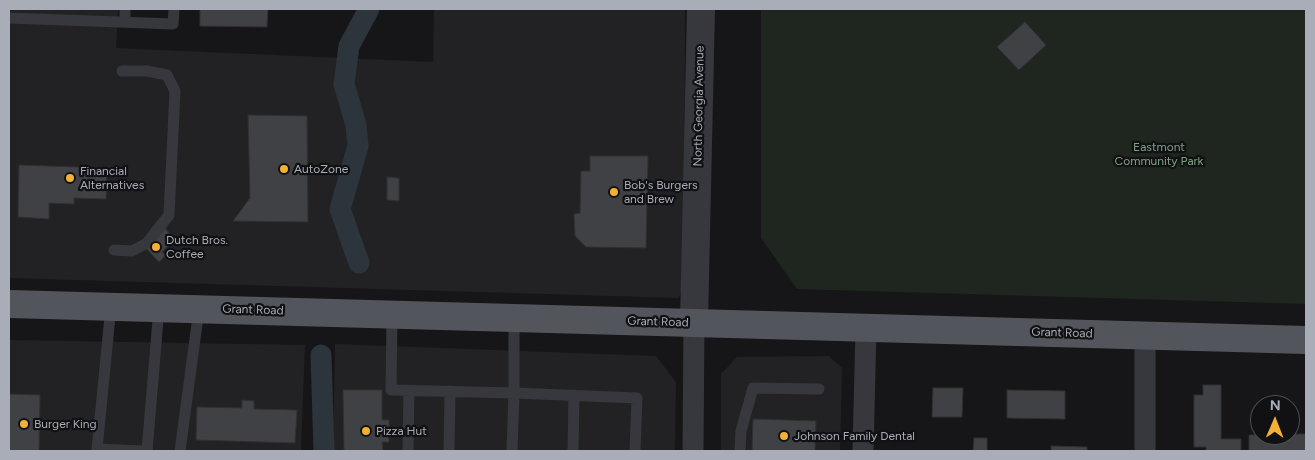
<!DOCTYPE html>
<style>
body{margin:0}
#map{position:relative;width:1315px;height:460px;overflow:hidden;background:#161618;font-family:Figtree,sans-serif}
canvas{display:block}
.frame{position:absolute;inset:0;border:10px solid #a8adb8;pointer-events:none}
.north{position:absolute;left:1250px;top:395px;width:50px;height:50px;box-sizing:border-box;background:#111113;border:1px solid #4d4f55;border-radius:50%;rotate:1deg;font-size:14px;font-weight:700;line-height:20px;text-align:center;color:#a8adb8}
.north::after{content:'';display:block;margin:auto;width:18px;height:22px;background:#f2b134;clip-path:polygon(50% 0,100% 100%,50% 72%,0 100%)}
</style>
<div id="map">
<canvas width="1315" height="460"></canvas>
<div class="frame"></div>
<div class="north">N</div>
</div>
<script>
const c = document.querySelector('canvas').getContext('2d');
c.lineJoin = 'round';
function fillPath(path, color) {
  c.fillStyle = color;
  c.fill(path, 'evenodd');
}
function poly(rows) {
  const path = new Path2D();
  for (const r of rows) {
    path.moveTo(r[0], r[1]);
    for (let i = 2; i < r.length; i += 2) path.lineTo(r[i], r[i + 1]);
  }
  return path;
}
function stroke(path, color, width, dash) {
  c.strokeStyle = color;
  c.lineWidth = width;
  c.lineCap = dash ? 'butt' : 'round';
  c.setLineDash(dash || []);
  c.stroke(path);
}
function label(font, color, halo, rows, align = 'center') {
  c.font = font + ' Figtree,sans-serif';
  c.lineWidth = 4.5;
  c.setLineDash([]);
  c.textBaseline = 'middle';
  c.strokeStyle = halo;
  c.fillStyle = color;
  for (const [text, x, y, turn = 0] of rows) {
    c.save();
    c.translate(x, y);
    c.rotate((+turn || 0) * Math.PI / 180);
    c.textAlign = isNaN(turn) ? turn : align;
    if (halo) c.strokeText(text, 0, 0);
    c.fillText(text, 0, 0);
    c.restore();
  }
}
fillPath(poly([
 [9,9,118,9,116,48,433,62,434,9,685,9,684,282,679,298,9,278],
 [9,340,305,345,301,451,9,451],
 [335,344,656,356,676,382,675,451,333,451],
 [829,356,842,368,840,451,721,451,721,374,737,357]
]), '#222225');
fillPath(poly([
 [761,9,1306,9,1306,304,797,289,761,238]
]), '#1e261f');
stroke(poly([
 [359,263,340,209,358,146,356,125,344,84,349,46,369,9],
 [321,355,324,451]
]), '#2c353c', 21);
const building = poly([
 [200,9,268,9,267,27,200,26,200,9],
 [1025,22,1046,45,1019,70,997,47,1025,22],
 [248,115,307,116,308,222,233,221,250,198,248,115],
 [590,156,648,156,646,248,586,247,575,236,574,214,580,213,581,171,590,171,590,156],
 [19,165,107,168,106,199,74,198,74,204,49,203,49,219,18,217,19,165],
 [387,177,399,178,399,201,387,200,387,177],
 [165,228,175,240,162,252,166,255,159,262,141,243,165,228],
 [1203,385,1221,385,1221,439,1241,439,1241,451,1206,451,1206,447,1194,447,1194,395,1203,395,1203,385],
 [933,388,963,388,962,417,932,417,933,388],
 [343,390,382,390,382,420,389,420,389,442,382,442,383,451,344,451,343,390],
 [1007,390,1065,391,1065,419,1007,418,1007,390],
 [9,394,40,395,39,451,9,451,9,394],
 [242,400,254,401,254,409,297,410,295,443,196,440,197,407,242,408,242,400],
 [753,419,816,421,815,451,752,451,753,419],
 [1290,434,1306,434,1306,451,1249,451,1249,435,1290,434],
 [974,438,987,438,987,451,973,451,974,438],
 [1051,446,1087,447,1087,451,1051,451,1051,446]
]);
fillPath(building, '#404145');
stroke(building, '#303034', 1);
stroke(poly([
 [125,9,125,22],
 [9,18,173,24,174,9],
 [114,250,132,251,147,243,169,215,175,91,167,75,147,71,122,71],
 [111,306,97,449,144,451],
 [392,315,391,390,514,393,514,318],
 [147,451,159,308],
 [180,451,199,309],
 [408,451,409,391],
 [449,451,450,391],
 [512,451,514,393,637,398,635,451],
 [573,451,574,395],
 [740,451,741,431,753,388,819,389]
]), '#37383d', 11);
stroke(poly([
 [1145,336,1145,451],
 [693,451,694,323],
 [863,451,866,328]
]), '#37383d', 21);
stroke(poly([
 [694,323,701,9]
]), '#37383d', 28);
stroke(poly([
 [9,304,1306,340]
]), '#53555c', 28);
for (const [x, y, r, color] of [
 [284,169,5,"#f2b134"],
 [70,178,5,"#f2b134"],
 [614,192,5,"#f2b134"],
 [156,247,5,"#f2b134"],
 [24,424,5,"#f2b134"],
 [366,431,5,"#f2b134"],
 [784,436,5,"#f2b134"]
]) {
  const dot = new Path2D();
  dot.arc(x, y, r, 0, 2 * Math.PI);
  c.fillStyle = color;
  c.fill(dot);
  stroke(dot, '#111113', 2);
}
label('12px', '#a8adb8', '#111113', [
 ["North Georgia Avenue",699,106,-89],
 ["Grant Road",253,310,2],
 ["Grant Road",658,322,2],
 ["Grant Road",1062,333,2]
]);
label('12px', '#7fa381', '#111113', [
 ["Eastmont",1159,147],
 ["Community Park",1159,161]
]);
label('12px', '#a8adb8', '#111113', [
 ["AutoZone",294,169],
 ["Financial",80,171],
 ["Alternatives",80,185],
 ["Bob's Burgers",624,185],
 ["and Brew",624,199],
 ["Dutch Bros.",166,240],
 ["Coffee",166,254],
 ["Burger King",34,424],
 ["Pizza Hut",376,431],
 ["Johnson Family Dental",794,436]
], 'left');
</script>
